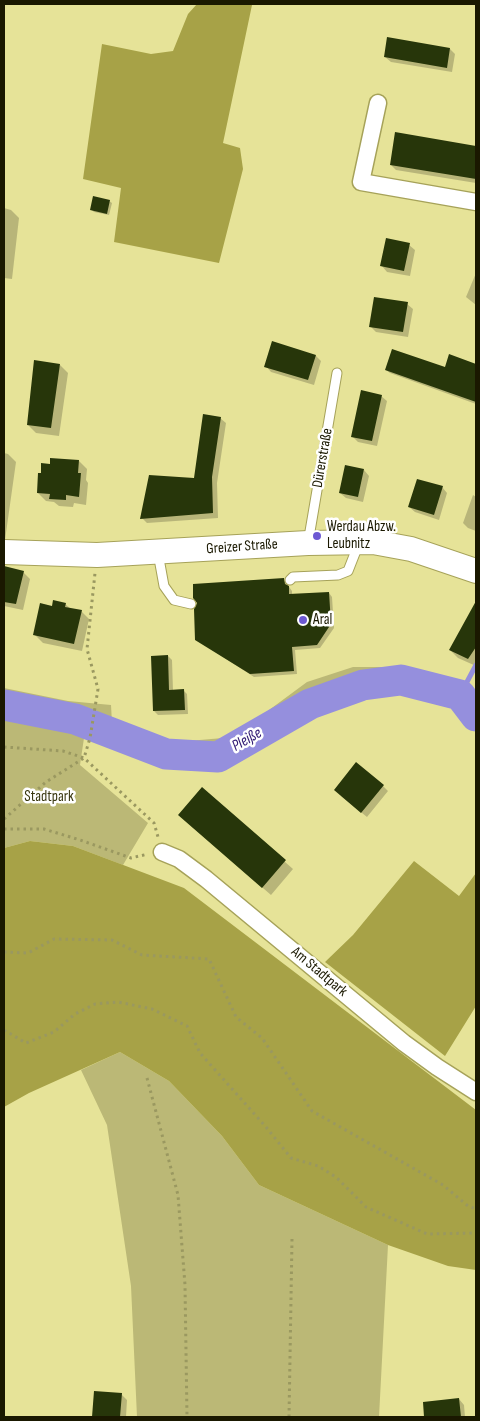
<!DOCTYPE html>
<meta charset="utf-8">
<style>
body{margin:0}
#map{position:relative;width:480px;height:1421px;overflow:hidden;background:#e6e398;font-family:"Sofia Sans Condensed",sans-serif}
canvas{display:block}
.frame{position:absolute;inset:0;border:5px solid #1a1800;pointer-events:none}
</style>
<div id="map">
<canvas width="480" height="1421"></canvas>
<div class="frame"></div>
</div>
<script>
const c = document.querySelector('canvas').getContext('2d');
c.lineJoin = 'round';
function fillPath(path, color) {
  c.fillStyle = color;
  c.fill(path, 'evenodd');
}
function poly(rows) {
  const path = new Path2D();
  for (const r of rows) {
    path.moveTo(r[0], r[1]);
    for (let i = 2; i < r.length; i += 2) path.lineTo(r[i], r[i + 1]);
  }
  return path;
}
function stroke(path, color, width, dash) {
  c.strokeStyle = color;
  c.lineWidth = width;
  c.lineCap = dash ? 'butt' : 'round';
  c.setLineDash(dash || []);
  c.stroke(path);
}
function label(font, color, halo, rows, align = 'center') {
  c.font = font + ' "Sofia Sans Condensed",sans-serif';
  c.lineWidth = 5;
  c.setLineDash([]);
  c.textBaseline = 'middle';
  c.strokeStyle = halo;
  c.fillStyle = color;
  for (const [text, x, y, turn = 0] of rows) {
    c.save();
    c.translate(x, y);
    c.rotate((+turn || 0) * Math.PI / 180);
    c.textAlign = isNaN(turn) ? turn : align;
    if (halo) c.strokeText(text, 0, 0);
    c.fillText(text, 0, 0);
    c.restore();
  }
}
fillPath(poly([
 [353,667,402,667,436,675,461,684,476,704,476,730,448,702,408,691,377,691,330,706,274,738,236,763,193,765,145,757,102,739,84,738,80,765,148,823,123,865,73,846,30,841,4,848,4,688,68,701,111,705,112,723,153,738,188,741,223,738,265,713,307,682],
 [120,1052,169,1081,222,1136,259,1185,388,1245,379,1417,137,1417,131,1286,107,1125,81,1070]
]), '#bbb876');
fillPath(poly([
 [197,4,246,4,252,5,223,143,240,148,243,169,219,263,114,242,121,188,83,179,102,44,151,54,173,51,188,14],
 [30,841,73,846,184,888,476,1110,476,1270,448,1266,388,1245,259,1185,222,1136,169,1081,120,1052,29,1093,4,1107,4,848],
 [414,861,459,896,476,873,476,1006,445,1056,325,962,353,935]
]), '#a7a247');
fillPath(poly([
 [450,49,455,54,452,72,391,62,385,57],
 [396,134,476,147,476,183,396,170,391,165],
 [109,201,112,203,109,215,94,212,91,209],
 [4,208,11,210,19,218,12,279,4,278],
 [409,245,415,250,410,276,387,272,382,266],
 [476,273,476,305,466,297],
 [407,304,413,309,408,337,376,332,371,327],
 [273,343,316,356,321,361,314,385,271,372,266,366],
 [450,356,476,365,476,404,390,373,386,370,445,369],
 [60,365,68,373,59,436,36,433,28,425],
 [381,396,387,401,377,446,358,442,352,436],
 [220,418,226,423,217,483,218,518,147,523,142,518,195,479],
 [4,453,8,454,16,462,5,540,4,539],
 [79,461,87,469,86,480,88,483,86,505,74,503,73,507,59,506,54,502,46,501,38,493],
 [364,470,369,476,363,502,346,498,340,493],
 [442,487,447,493,439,520,415,512,409,507],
 [473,495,476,497,476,531,468,528,463,523],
 [4,568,23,572,30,579,23,610,4,606],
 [284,580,292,591,292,595,329,593,332,597,334,628,320,648,295,650,297,674,254,677,197,640],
 [65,604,71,609,81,611,89,619,82,651,43,643,35,635,53,607],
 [476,604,476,666,458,658,450,650],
 [168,656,172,660,173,691,183,690,187,694,188,714,158,715,154,711],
 [383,786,388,791,367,817,341,796],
 [202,789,293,869,271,895,188,823],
 [95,1392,121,1394,127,1400,126,1417,94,1417],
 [459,1399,464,1405,465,1417,426,1417,424,1403]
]), '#0003');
stroke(poly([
 [460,695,476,665]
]), '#958fdd', 5);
stroke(poly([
 [4,705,75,719,166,754,218,757,310,704,363,685,401,680,460,695,476,716]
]), '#958fdd', 31);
fillPath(poly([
 [387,37,450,48,447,68,384,57],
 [395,132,476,146,476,179,390,165],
 [93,196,110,200,107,214,90,210],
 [386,238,410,243,404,271,380,266],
 [374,297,408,302,403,332,369,327],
 [272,341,316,355,308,380,264,367],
 [392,349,445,367,449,354,476,364,476,402,385,370],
 [34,360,60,364,51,428,27,425],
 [361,390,382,395,372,441,351,437],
 [203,414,221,417,212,477,213,513,140,519,149,475,194,478],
 [50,458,79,460,78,473,81,473,79,497,66,495,66,500,49,499,50,494,37,493,38,473,41,473,41,463,50,464],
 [345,465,364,469,358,497,339,493],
 [417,479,443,486,434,515,408,507],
 [4,566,24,571,16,604,4,602],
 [284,578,285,584,289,586,289,594,329,592,331,624,317,645,292,647,294,671,250,674,195,640,194,609,197,603,193,598,193,584],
 [53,600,66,603,65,607,82,610,74,644,33,635,40,603,52,606],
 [476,601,476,647,468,659,449,650],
 [168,655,169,690,184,689,185,710,153,711,151,656],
 [356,762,384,785,361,813,334,790],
 [202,787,286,860,262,888,178,815],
 [94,1391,122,1393,120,1417,92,1417],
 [459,1398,461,1417,424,1417,423,1402]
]), '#27360a');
const lane = poly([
 [308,543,337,373],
 [158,553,164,586,174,600,191,604],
 [290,580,293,577,338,575,348,571,359,543]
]);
const street = poly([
 [378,103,361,182,476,202],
 [162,852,179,859,206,879,404,1043,437,1067,476,1092]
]);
const secondary = poly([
 [4,552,97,555,308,543,373,542,411,549,476,571]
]);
stroke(lane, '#a6a259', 11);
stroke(street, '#a6a259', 19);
stroke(secondary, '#a6a259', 26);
stroke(poly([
 [4,747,63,751,84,758,154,823,158,837],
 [4,819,46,782,84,758,90,738,98,689,87,649,95,573],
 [4,829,44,829,80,840,131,858,148,854],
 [4,952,28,953,54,939,112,940,142,955,209,959,236,1017,262,1038,312,1111,443,1185,468,1206,476,1209],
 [4,1030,26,1043,54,1032,75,1014,95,1004,118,1002,152,1009,187,1026,200,1053,266,1127,291,1158,318,1166,336,1177,366,1207,427,1234,476,1233],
 [147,1078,178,1195,185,1285,187,1417],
 [289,1417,292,1239]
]), '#9a9860', 3, [2.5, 4]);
stroke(lane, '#fff', 9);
stroke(street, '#fff', 16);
stroke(secondary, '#fff', 24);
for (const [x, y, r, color] of [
 [317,536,5,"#6d59d3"],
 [303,620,5,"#6d59d3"]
]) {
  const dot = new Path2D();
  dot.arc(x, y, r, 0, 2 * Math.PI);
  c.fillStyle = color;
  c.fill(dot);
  stroke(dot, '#fff', 2);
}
label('15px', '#1a1800', '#fff', [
 ["Dürerstraße",323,458,-80],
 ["Greizer Straße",242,547,-4],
 ["Am Stadtpark",319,972,40]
]);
label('15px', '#1a1800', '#fff', [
 ["Werdau Abzw.",327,527],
 ["Leubnitz",327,544],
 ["Aral",313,620]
], 'left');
label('15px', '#38360f', '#fff', [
 ["Stadtpark",49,797]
]);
label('italic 16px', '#2f1872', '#fff', [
 ["Pleiße",247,740,-30]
]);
</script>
